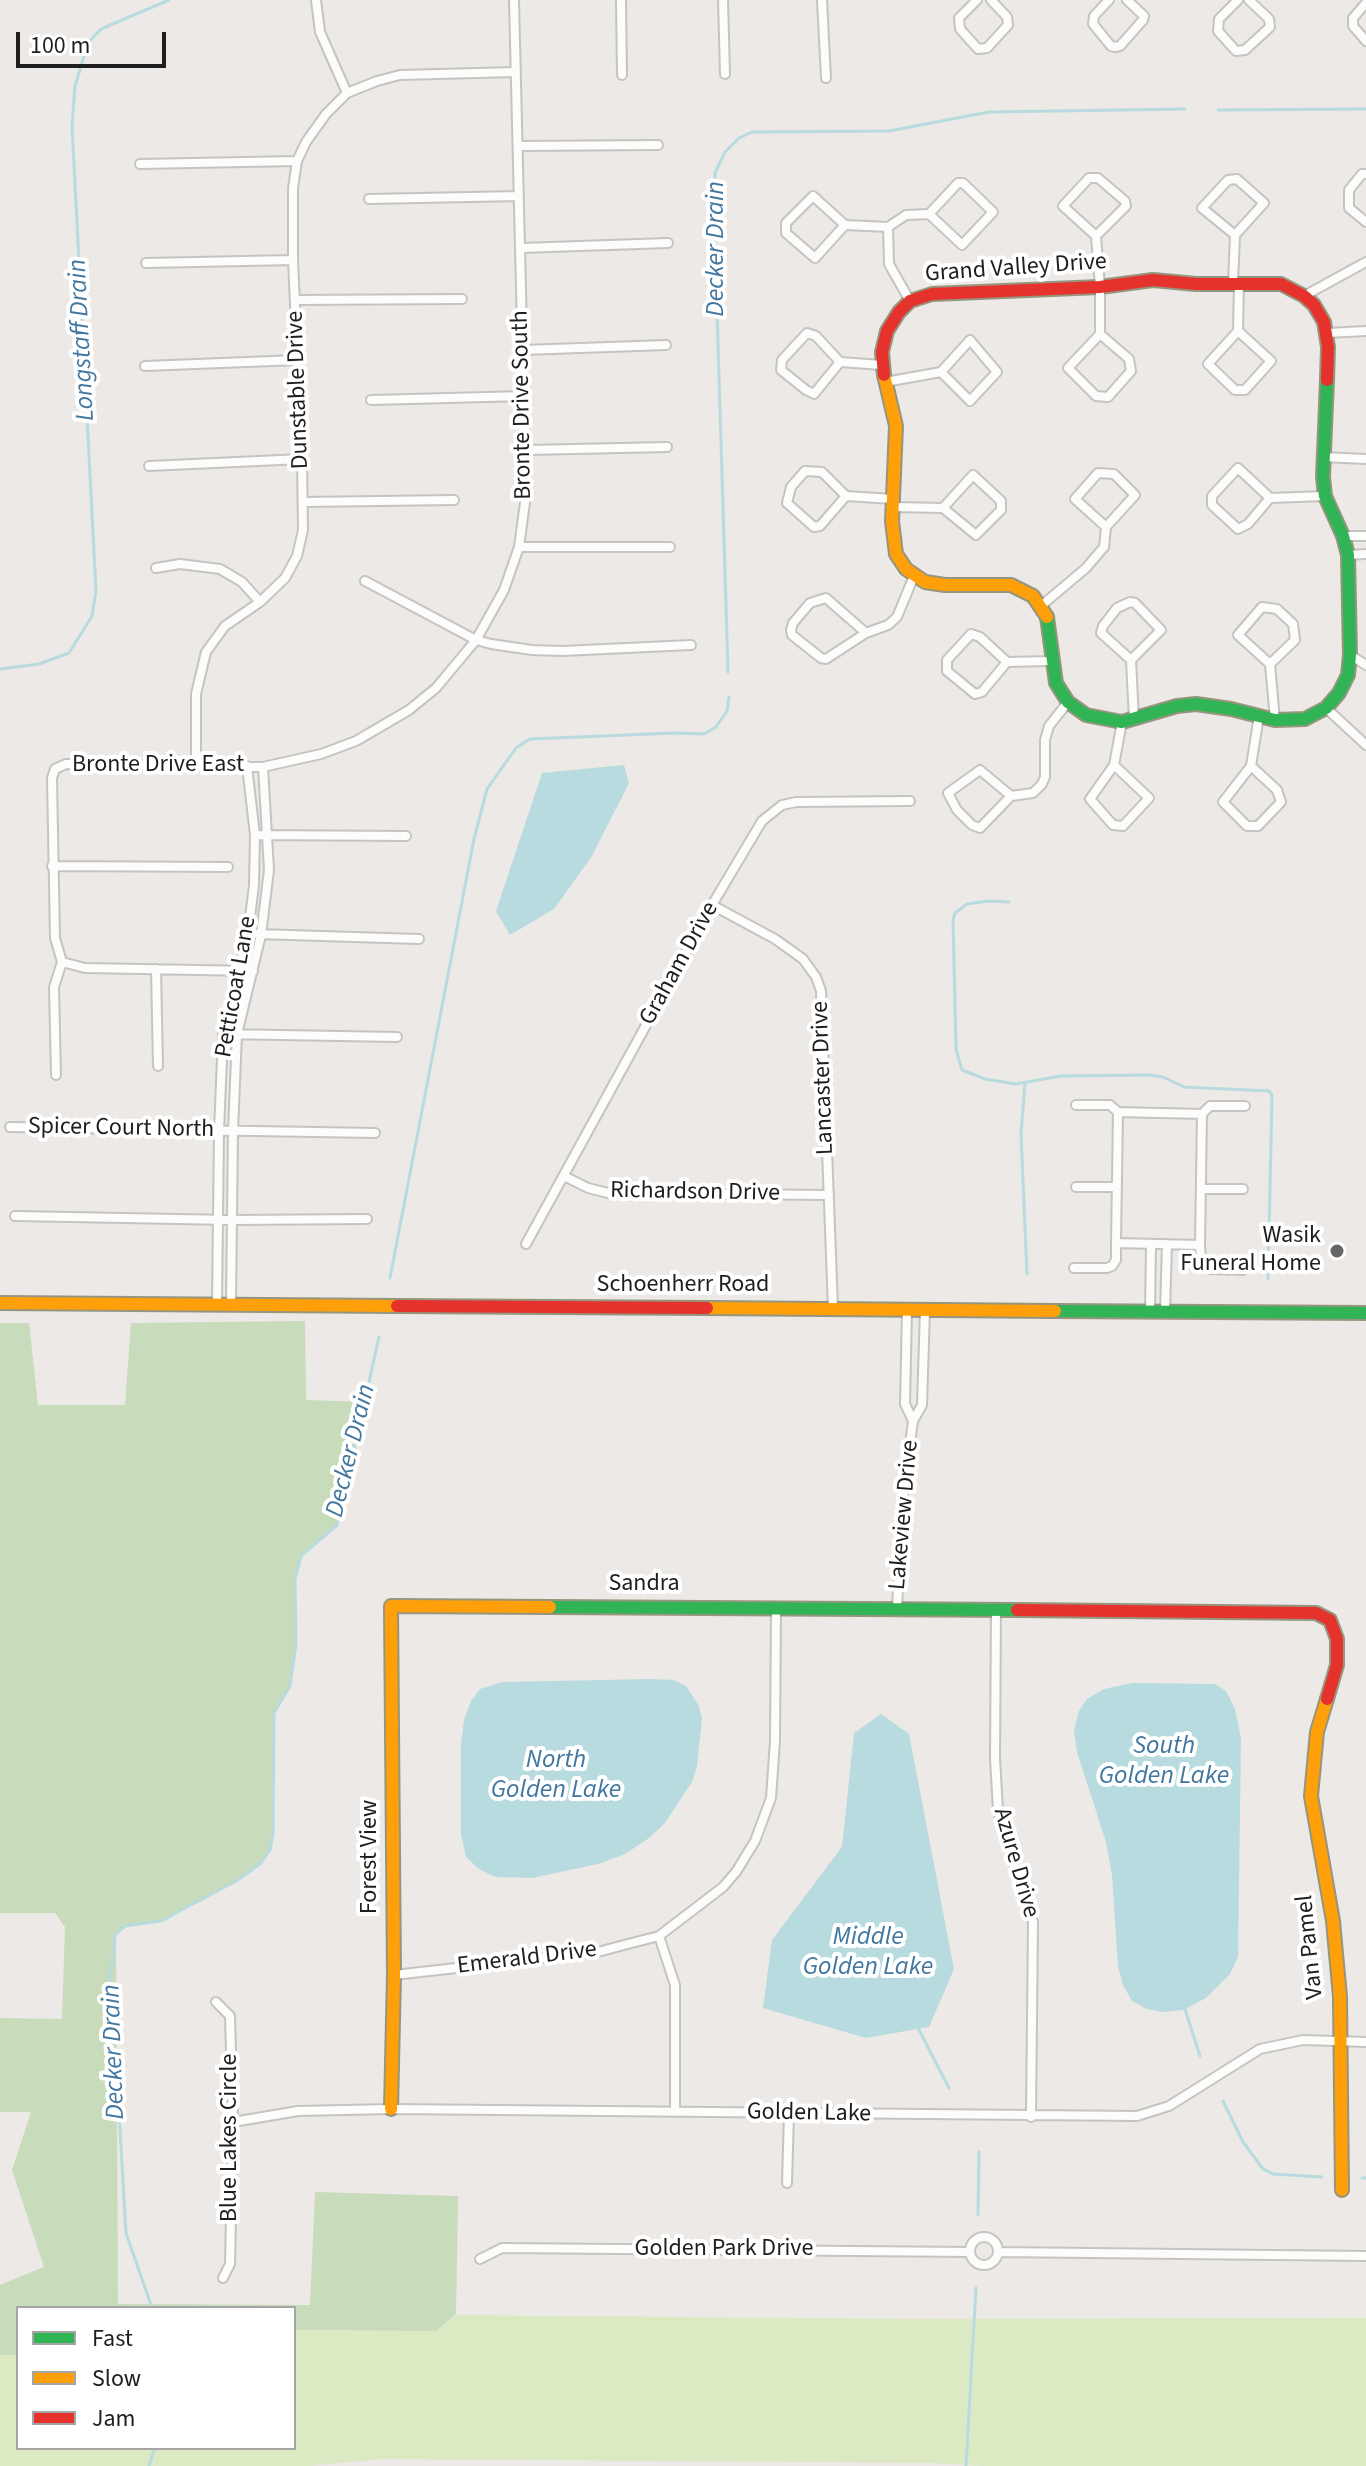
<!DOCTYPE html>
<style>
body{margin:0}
#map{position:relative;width:1366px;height:2466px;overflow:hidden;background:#ece9e6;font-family:"Source Sans 3",sans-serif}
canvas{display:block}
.legend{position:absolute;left:16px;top:2306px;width:280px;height:144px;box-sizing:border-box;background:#fff;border:2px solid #a5a5a5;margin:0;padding:10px 14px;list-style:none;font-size:24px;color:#1e1e1e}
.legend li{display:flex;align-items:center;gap:16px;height:40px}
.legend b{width:40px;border:2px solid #a5a5a5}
.scale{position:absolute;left:16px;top:32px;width:150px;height:36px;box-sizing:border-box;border:4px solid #1e1e1e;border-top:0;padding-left:10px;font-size:24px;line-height:28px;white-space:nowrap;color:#1e1e1e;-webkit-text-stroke:6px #fff;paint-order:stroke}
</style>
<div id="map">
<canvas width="1366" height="2466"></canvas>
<ul class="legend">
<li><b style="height:10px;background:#30b455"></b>Fast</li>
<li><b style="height:10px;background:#ff9f0a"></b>Slow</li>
<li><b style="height:10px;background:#e5322d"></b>Jam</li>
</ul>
<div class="scale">100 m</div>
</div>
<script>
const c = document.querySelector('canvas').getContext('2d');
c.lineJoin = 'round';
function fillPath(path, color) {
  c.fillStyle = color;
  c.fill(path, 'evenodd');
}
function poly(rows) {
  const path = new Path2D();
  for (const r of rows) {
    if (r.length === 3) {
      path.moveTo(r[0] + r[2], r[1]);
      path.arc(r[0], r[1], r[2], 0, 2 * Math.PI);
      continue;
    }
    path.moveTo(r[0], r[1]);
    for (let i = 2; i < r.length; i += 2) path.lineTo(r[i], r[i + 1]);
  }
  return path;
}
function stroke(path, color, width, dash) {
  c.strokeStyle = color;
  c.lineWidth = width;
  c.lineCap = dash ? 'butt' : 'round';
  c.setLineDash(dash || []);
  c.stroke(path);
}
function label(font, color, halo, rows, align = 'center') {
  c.font = font + ' "Source Sans 3",sans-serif';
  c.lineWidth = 8;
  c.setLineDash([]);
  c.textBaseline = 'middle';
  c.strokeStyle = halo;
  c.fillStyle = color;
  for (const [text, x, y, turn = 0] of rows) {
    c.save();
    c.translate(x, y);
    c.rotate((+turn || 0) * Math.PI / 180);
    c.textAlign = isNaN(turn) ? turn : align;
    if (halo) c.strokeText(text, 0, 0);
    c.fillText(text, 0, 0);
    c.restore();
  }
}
fillPath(poly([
 [456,2315,905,2319,1366,2318,1366,2466,983,2466,929,2463,381,2459,310,2466,0,2466,0,2355,18,2355,18,2448,294,2448,294,2330,436,2331]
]), '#dbeac3');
fillPath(poly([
 [305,1321,306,1400,365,1402,337,1525,301,1556,295,1579,296,1644,290,1686,274,1713,273,1835,270,1850,261,1863,238,1880,161,1921,125,1926,116,1936,118,2304,310,2305,315,2192,458,2196,456,2314,436,2331,294,2330,294,2308,18,2308,18,2355,0,2355,0,2285,44,2267,12,2170,31,2112,0,2112,0,2018,62,2019,65,1927,55,1913,0,1913,0,1323,29,1323,38,1405,125,1405,131,1323]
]), '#c8dbba');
fillPath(poly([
 [624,765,629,783,592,856,554,909,510,935,496,911,542,773],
 [651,1679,674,1680,686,1686,699,1706,702,1718,697,1766,692,1782,665,1823,649,1838,625,1854,598,1864,532,1878,495,1877,479,1869,466,1857,461,1834,461,1745,464,1720,471,1701,480,1689,502,1682],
 [1132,1683,1215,1684,1226,1691,1235,1709,1241,1738,1238,1957,1230,1974,1206,1998,1183,2010,1163,2012,1147,2009,1132,2001,1123,1985,1118,1967,1112,1875,1106,1842,1077,1752,1074,1730,1079,1711,1087,1699,1104,1689],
 [881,1714,909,1734,954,1969,929,2027,866,2038,763,2008,772,1940,842,1847,854,1733]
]), '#b8dbe0');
stroke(poly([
 [1218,110,1366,109],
 [0,669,39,664,69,653,92,616,96,591,72,126,75,86,88,43,101,29,169,0],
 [728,672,714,212,715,173,725,152,739,138,752,132,889,131,989,112,1185,109],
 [1009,902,988,901,967,904,955,913,953,920,956,1049,962,1070,985,1079,1016,1084,1061,1076,1149,1075,1163,1077,1184,1087,1269,1091,1272,1095,1268,1279],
 [1025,1083,1021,1134,1027,1274],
 [390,1278,474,839,487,789,516,748,530,739,675,733,704,734,716,727,727,711,729,697],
 [1184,2006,1200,2056],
 [918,2028,949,2088],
 [1223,2101,1243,2142,1263,2169,1273,2174,1322,2177],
 [1362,2178,1366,2178],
 [978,2215,979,2152],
 [152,2308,126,2233,117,2078,107,2009,115,1935,125,1926,161,1921,238,1880,261,1863,270,1850,273,1835,274,1713,290,1686,296,1644,295,1579,301,1556,337,1525,379,1337],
 [149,2466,155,2448],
 [966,2466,976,2288]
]), '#b8dbe0', 3);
const street = poly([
 [621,0,622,75],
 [723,0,725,74],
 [822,0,826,78],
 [977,0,959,18,960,29,978,49,987,48,1008,25,1007,17,991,0],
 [1109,0,1094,16,1093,24,1111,46,1115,47,1120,46,1143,20,1144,16,1127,0],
 [1238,0,1219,19,1218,31,1236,51,1245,50,1270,27,1269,19,1249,0],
 [1366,3,1353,18,1353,26,1366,41],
 [347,93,377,81,400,75,516,72],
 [518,146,658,145],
 [140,164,297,161],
 [1366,174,1362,174,1349,190,1349,208,1366,222],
 [369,199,519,196],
 [845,225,815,258,786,233,786,223,813,196,845,225,888,227],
 [1096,236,1126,206,1125,201,1098,178,1089,178,1063,206,1096,236,1100,287,1100,334],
 [521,248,668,243],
 [146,263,293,260],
 [1233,283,1235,235,1202,208,1228,180,1237,179,1264,203,1235,235],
 [1304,296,1366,262],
 [295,300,462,299],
 [910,301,889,264,888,227,906,215,929,214,962,245,993,212,963,183,958,183,929,214],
 [1238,331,1271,361,1245,390,1235,390,1208,364,1238,331,1239,283],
 [1327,333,1366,331],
 [1100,334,1129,359,1131,371,1108,397,1096,396,1068,368,1100,334],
 [523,350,666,345],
 [840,362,814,394,806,390,781,370,782,360,807,333,816,336,840,362,882,365],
 [145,366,298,360],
 [885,382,941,372,970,340,997,372,970,401,941,372],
 [371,400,525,396],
 [527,450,667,447],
 [1323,457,1366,459],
 [149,466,302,459],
 [846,496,820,526,814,527,787,503,791,487,805,471,822,472,846,496,893,499],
 [1270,498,1248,524,1238,529,1212,505,1212,496,1238,468,1270,498,1325,496],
 [303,502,454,500],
 [893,507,943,508,973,475,1001,501,1001,510,976,535,943,508],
 [1343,536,1366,536],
 [519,547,670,547],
 [1348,555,1366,554],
 [156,568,180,564,220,569,242,582,260,602],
 [365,581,476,640,491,644,532,650,562,651,691,645],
 [1041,606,1086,568,1104,547,1106,527,1075,499,1098,473,1114,474,1135,495,1106,527],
 [866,633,826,659,821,658,792,635,791,630,793,623,810,603,826,598,866,633,888,625,897,617,914,576],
 [1350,655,1366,665],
 [1131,660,1161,630,1135,603,1130,602,1117,608,1103,626,1101,633,1131,660,1134,720],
 [1007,662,982,692,975,694,947,671,947,660,971,634,980,637,1007,662,1051,661],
 [1270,664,1295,640,1293,624,1277,609,1262,607,1238,635,1270,664,1275,720],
 [1326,708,1366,745],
 [196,765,196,694,206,652,225,626,260,602,285,578,297,556,303,530,302,459,293,260,293,188,297,161,306,142,326,114,347,93,320,32,316,0],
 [1114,765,1149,798,1123,826,1113,825,1090,799,1114,765,1122,722],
 [1251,766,1277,790,1281,802,1258,826,1247,826,1223,802,1251,766,1259,716],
 [1011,796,980,828,972,825,957,810,948,793,980,770,1011,796,1033,793,1042,784,1045,777,1045,740,1049,726,1068,702],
 [255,835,406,836],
 [52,866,228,867],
 [712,905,775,939,803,959,816,977,821,991,833,1308],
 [257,934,419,939],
 [62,962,55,938,52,778,55,769,66,764,263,767,321,754,356,741,409,710,436,688,476,640,504,590,519,547,526,495,514,0],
 [62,962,85,968,253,971],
 [156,969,158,1066],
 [223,1034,397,1037],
 [56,1075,54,987,62,962],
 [1076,1105,1110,1105,1118,1112],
 [1118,1112,1202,1114,1200,1245,1116,1243,1118,1112],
 [1202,1114,1210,1106,1245,1106],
 [10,1127,375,1133],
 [564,1176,588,1188,608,1193,829,1195],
 [1076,1187,1117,1187],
 [1201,1189,1243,1189],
 [15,1216,232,1220,367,1219],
 [526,1244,712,905,762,821,782,805,796,802,910,801],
 [1200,1245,1201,1260,1210,1269,1243,1270],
 [1074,1268,1107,1268,1112,1266,1116,1260,1116,1243],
 [217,1304,219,1131,223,1034,248,934,254,885,255,835,247,766],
 [231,1304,233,1131,237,1034,261,935,269,870,263,767],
 [907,1310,905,1404,913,1421,922,1405,925,1310],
 [1150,1312,1151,1244],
 [1165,1312,1167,1244],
 [897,1609,902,1503,913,1421],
 [996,1609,995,1758,998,1811,1033,1922,1031,2117],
 [659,1936,675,1985,675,2112],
 [394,1975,598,1952,624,1945,659,1936,723,1887,736,1872,755,1841,771,1798,775,1741,776,1608],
 [216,2002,230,2016,233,2122,230,2264,223,2278],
 [233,2122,298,2111,391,2109,1137,2116,1169,2106,1260,2049,1303,2040,1366,2042],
 [787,2183,789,2114],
 [984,2251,14],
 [998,2252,1366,2256],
 [480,2259,502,2248,970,2252]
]);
const fast = poly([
 [1047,617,1056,683,1068,702,1086,715,1122,722,1177,706,1196,704,1231,709,1275,720,1305,719,1326,708,1339,693,1348,675,1350,655,1348,555,1343,536,1325,496,1323,477,1327,380],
 [1055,1311,1366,1313],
 [550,1607,1017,1610]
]);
const slow = poly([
 [884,375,896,426,892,521,896,554,906,569,925,582,945,585,1011,585,1033,596,1047,617],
 [0,1303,397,1306],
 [707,1308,1055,1311],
 [1327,1699,1317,1732,1311,1796,1333,1921,1340,1997,1342,2190],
 [391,2109,394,1975,391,1606,550,1607]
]);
const jam = poly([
 [1153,280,1196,284,1281,284,1304,296,1314,305,1324,322,1328,347,1327,380],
 [884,375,882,352,887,331,899,312,910,301,932,294,1100,287,1153,280],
 [397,1306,707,1308],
 [1017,1610,1316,1613,1330,1620,1337,1639,1337,1665,1327,1699]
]);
stroke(street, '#c5c4c2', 12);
stroke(fast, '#96957e', 16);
stroke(slow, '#96957e', 16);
stroke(jam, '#96957e', 16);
stroke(street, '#fcfcfb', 8);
stroke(fast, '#30b455', 12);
stroke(slow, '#ff9f0a', 12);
stroke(jam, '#e5322d', 12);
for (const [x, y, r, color] of [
 [1337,1251,8,"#666564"]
]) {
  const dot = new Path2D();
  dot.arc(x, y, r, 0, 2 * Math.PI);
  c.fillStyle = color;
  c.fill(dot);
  stroke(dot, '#fff', 3);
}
label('24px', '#1e1e1e', '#fff', [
 ["Grand Valley Drive",1016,269,-4],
 ["Dunstable Drive",299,390,-92],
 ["Bronte Drive South",523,405,-91],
 ["Bronte Drive East",158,766],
 ["Graham Drive",680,964,-61],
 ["Petticoat Lane",237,987,-80],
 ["Lancaster Drive",824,1078,-92],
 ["Spicer Court North",121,1129,1],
 ["Richardson Drive",695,1193,1],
 ["Schoenherr Road",683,1286],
 ["Lakeview Drive",905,1515,-85],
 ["Sandra",644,1585],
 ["Forest View",371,1857,-90],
 ["Azure Drive",1015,1863,74],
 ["Van Pamel",1311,1947,-96],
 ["Emerald Drive",527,1959,-7],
 ["Golden Lake",809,2114,1],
 ["Blue Lakes Circle",231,2138,-90],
 ["Golden Park Drive",724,2250]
]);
label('24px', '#1e1e1e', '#fff', [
 ["Wasik",1321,1237],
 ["Funeral Home",1321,1265]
], 'right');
label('italic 26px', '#4277a0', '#fff', [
 ["Decker Drain",717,249,-90],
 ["Longstaff Drain",83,340,-93],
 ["Decker Drain",352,1451,-76],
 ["South",1164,1747],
 ["Golden Lake",1164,1777],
 ["North",556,1761],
 ["Golden Lake",556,1791],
 ["Middle",868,1938],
 ["Golden Lake",868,1968],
 ["Decker Drain",115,2052,-92]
]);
</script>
